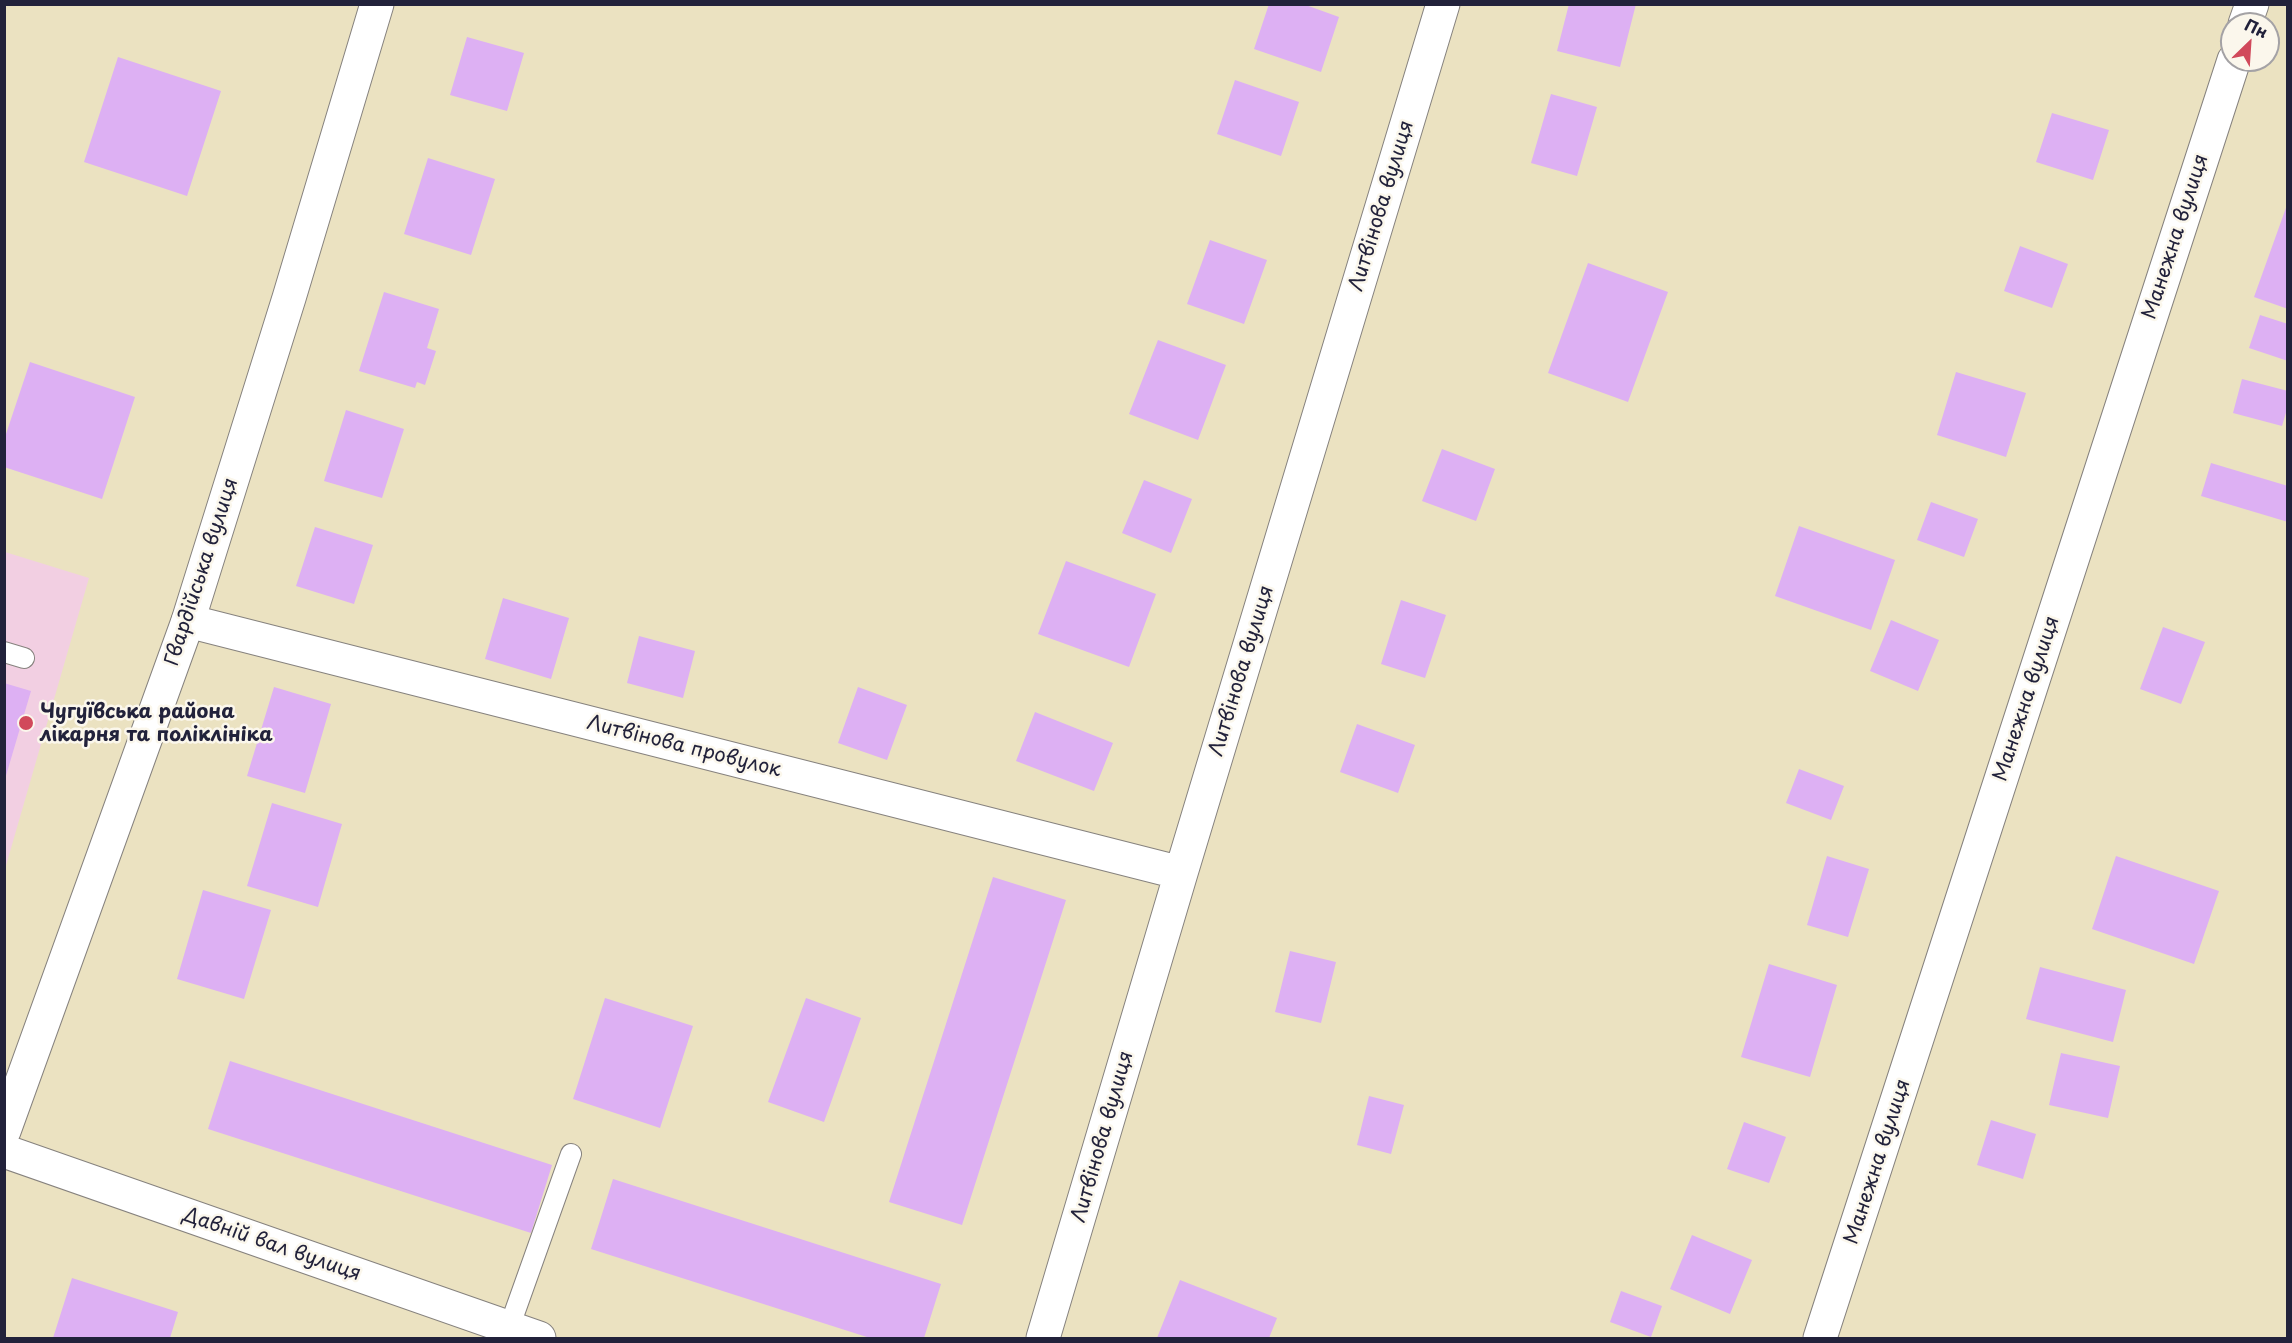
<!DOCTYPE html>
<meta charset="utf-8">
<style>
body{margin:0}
#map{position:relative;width:2292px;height:1343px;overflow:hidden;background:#ebe2c1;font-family:"Playpen Sans",sans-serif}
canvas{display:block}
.frame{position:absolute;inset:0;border:6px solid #22223b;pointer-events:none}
.north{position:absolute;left:2220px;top:12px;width:60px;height:60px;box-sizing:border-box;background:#fbf7ec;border:2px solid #a4a2a5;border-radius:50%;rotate:25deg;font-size:16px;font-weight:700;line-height:24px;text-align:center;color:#22223b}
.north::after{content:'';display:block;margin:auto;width:21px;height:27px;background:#d1495b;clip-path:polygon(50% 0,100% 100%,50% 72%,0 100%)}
</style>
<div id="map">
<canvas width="2292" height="1343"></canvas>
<div class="frame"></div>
<div class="north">Пн</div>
</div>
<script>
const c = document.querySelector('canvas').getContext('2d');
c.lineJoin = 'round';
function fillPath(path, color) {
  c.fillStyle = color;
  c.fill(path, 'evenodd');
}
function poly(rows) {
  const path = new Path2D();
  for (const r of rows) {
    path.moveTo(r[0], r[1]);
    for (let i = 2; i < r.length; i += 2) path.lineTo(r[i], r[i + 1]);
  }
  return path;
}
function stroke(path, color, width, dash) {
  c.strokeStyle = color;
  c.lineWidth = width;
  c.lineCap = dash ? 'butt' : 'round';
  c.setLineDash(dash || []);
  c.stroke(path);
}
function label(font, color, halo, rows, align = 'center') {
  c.font = font + ' "Playpen Sans",sans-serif';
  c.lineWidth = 5;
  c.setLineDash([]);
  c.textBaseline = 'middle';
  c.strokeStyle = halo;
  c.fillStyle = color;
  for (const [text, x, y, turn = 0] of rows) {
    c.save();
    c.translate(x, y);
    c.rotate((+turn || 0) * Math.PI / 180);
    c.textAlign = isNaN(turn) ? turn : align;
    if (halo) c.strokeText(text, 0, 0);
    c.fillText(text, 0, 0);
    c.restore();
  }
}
fillPath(poly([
 [5,552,89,578,5,869]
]), '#f2cfe2');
fillPath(poly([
 [1269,4,1303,4,1339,17,1321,72,1254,49],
 [1569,4,1636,4,1620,67,1557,51],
 [467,37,524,53,507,111,450,95],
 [118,57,221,91,187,196,84,162],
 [1235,80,1299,102,1281,156,1217,134],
 [1551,94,1597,107,1577,176,1531,163],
 [2052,113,2109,130,2093,180,2036,162],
 [428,158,495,179,471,255,404,234],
 [2287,205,2288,205,2288,309,2254,297],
 [1210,240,1267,260,1244,324,1187,304],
 [2020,246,2068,264,2052,308,2004,291],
 [1588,263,1668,292,1628,402,1548,373],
 [384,292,439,309,427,348,436,351,425,385,417,382,415,388,359,371],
 [2260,315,2288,324,2288,361,2249,348],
 [1158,340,1226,365,1198,440,1129,414],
 [30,362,135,397,102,499,4,467,4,440],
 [1956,372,2026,393,2006,457,1937,435],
 [2242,379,2288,391,2288,406,2282,426,2233,413],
 [346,410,404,429,382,498,324,481],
 [1442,449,1495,469,1476,521,1422,501],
 [2211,463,2288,486,2288,522,2201,496],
 [1144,480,1192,499,1171,553,1122,533],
 [1931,502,1978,519,1964,557,1917,540],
 [1799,526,1895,560,1871,630,1775,596],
 [315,527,373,545,354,604,296,586],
 [1066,561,1156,594,1129,667,1038,634],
 [503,598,569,618,551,679,485,659],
 [1401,600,1446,615,1425,678,1381,664],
 [1891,620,1939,640,1918,691,1870,671],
 [2163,627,2205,642,2181,704,2140,689],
 [639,636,695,651,683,698,627,683],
 [4,683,31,691,5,779,4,779],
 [274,687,331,704,305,793,247,776],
 [858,687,907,705,887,760,838,743],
 [1035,712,1113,743,1094,791,1016,761],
 [1357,724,1415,745,1398,793,1340,772],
 [1799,769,1844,786,1831,820,1786,803],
 [272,803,342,824,318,907,247,886],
 [1827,856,1869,869,1848,937,1807,925],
 [2116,856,2219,891,2194,964,2092,929],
 [993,877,1066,900,962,1225,889,1202],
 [203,890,271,910,244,999,177,979],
 [1290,951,1336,962,1321,1023,1275,1012],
 [1769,964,1837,985,1810,1077,1741,1057],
 [2040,967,2126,990,2113,1042,2026,1019],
 [605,998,693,1026,660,1128,573,1099],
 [806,998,861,1018,824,1122,768,1102],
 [2061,1053,2120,1066,2108,1118,2049,1105],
 [230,1061,552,1165,531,1233,208,1129],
 [1369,1096,1404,1105,1391,1154,1357,1145],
 [1991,1120,2036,1134,2023,1179,1977,1165],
 [1744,1122,1786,1137,1769,1183,1727,1169],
 [613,1179,941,1284,924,1338,870,1338,591,1249],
 [1692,1235,1752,1260,1730,1314,1670,1289],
 [72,1278,178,1312,170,1338,53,1338],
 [1180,1280,1277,1318,1269,1338,1157,1338],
 [1621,1291,1662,1306,1651,1337,1610,1322]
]), '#ddb0f3');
const service = poly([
 [4,652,24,658],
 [509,1328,571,1154]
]);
const minor = poly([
 [2245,24,2252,4],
 [188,621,1181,873],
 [4,1151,539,1338],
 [1043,1338,1181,873,1443,4],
 [1820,1338,2234,60]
]);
const tertiary = poly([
 [4,1131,188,621,289,298,377,4]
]);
stroke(service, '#86827e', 22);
stroke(minor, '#86827e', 35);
stroke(tertiary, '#86827e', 35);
stroke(service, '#fff', 20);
stroke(minor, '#fff', 33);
stroke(tertiary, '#fff', 33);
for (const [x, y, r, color] of [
 [26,723,8,"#d1495b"]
]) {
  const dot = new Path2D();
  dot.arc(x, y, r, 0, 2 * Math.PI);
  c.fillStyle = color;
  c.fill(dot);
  stroke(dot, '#fbf7ec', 2);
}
label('20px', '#22223b', '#fbf7ec', [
 ["Литвінова вулиця",1382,206,-73],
 ["Манежна вулиця",2176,237,-72],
 ["Гвардійська вулиця",202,572,-72],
 ["Литвінова вулиця",1242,671,-73],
 ["Манежна вулиця",2027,699,-72],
 ["Литвінова провулок",684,747,14],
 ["Литвінова вулиця",1103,1137,-74],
 ["Манежна вулиця",1878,1162,-72],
 ["Давній вал вулиця",272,1245,19]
]);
label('bold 20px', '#22223b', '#fbf7ec', [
 ["Чугуївська района",40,712],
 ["лікарня та поліклініка",40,735]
], 'left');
</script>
